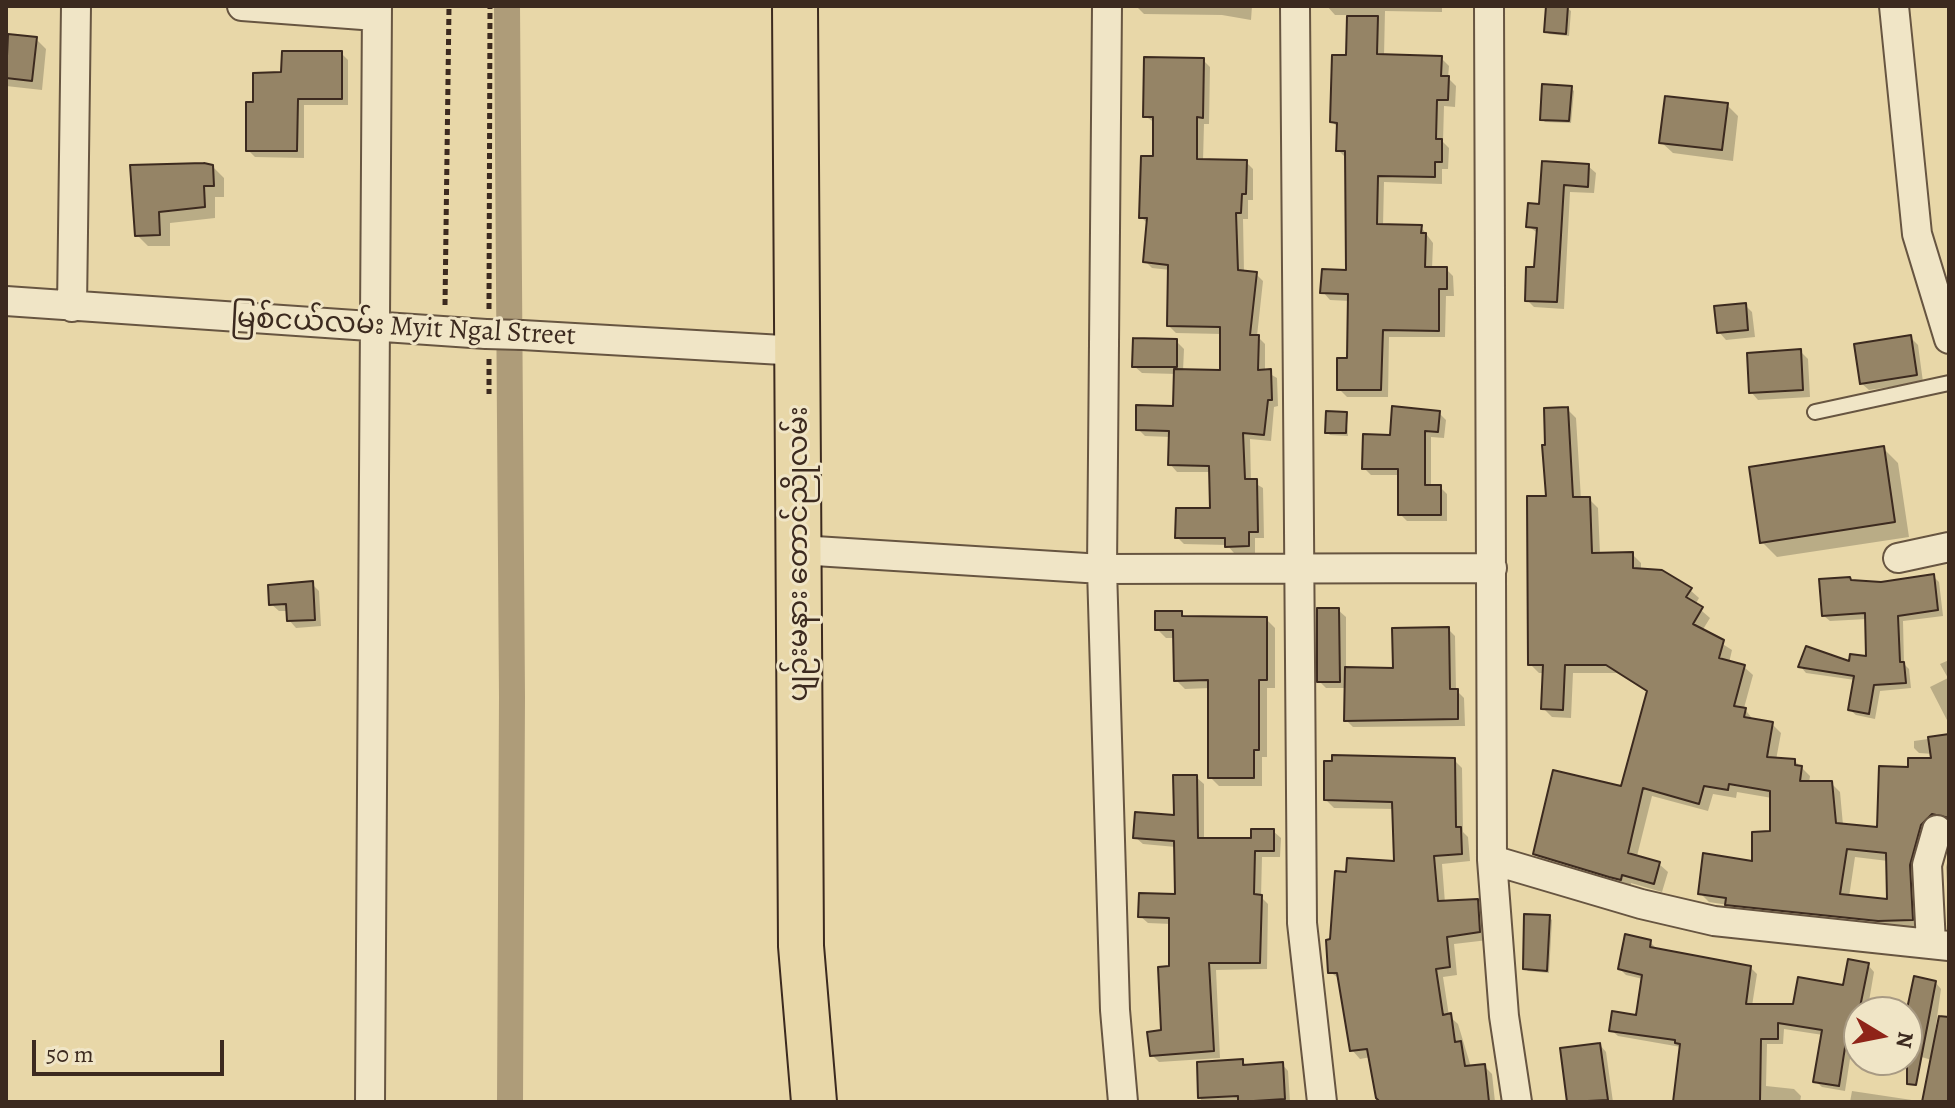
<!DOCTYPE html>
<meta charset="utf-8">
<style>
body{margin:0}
#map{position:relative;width:1955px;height:1108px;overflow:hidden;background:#e8d7a8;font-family:Alegreya,serif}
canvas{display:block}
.frame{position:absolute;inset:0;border:8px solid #3c2a1f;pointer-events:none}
.north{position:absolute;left:1843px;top:996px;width:80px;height:80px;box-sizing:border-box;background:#f0e5c6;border:2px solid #a89a83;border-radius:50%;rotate:100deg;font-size:22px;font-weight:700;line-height:32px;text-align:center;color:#3c2a1f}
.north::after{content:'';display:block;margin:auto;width:28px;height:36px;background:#8f2418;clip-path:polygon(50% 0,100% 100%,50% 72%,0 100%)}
.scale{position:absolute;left:32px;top:1040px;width:192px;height:36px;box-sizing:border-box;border:4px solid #3c2a1f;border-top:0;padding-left:10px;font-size:24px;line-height:28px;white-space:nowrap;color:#3c2a1f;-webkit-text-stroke:6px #f0e5c6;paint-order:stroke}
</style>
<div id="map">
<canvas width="1955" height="1108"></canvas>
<div class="frame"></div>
<div class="north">N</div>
<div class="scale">50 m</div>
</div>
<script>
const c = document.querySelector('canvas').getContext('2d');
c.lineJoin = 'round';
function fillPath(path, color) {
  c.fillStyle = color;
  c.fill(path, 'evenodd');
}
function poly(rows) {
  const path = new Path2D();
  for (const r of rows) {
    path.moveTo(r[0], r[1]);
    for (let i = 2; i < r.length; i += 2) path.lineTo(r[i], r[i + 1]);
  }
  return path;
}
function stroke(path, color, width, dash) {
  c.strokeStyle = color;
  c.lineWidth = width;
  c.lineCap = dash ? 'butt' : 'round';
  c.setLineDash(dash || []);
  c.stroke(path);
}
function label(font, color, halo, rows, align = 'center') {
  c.font = font + ' Alegreya,"Noto Sans Myanmar",serif';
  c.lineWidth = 6;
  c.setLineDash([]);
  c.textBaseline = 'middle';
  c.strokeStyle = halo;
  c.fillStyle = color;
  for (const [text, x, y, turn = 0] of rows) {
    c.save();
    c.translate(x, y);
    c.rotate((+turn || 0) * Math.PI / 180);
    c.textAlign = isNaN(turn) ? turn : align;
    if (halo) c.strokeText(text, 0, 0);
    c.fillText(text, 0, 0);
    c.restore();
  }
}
fillPath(poly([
 [1136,6,1252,6,1251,20,1222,15,1144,14],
 [1327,6,1442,6,1442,12,1385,11,1384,56,1441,58,1449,66,1448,78,1456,86,1455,107,1444,106,1443,142,1449,148,1448,169,1442,169,1442,184,1384,182,1383,226,1421,227,1433,243,1432,269,1446,269,1453,276,1454,296,1446,296,1445,337,1389,337,1388,397,1347,397,1339,389,1349,360,1350,301,1330,300,1323,292,1348,272,1346,158,1338,150,1339,128,1332,122,1348,57,1349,15,1335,15],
 [1567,8,1571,11,1569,36,1549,34,1546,31],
 [36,39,46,49,42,90,6,86,6,57],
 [341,53,348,60,348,105,304,105,304,158,255,157,248,150,283,74],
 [1203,60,1210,67,1209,124,1204,124,1203,161,1246,162,1253,169,1253,200,1248,200,1248,219,1243,219,1244,272,1256,274,1263,281,1257,336,1265,344,1265,371,1277,378,1278,406,1274,407,1271,441,1250,439,1251,481,1263,488,1264,538,1255,538,1255,553,1234,553,1227,545,1184,544,1177,537,1212,510,1211,472,1177,472,1170,464,1171,437,1145,436,1138,429,1175,408,1176,374,1142,373,1134,366,1176,341,1184,349,1183,371,1222,372,1222,334,1176,333,1169,326,1170,270,1152,268,1145,261,1149,225,1141,217,1155,158,1155,123,1145,116],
 [1571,88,1574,91,1571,123,1545,122,1542,119],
 [1727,105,1738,116,1733,161,1673,153,1661,142],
 [1544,163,1588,166,1596,173,1594,193,1570,192,1564,309,1534,307,1527,300,1536,269,1539,234,1528,226,1541,206],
 [132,167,213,167,224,178,224,197,215,197,215,218,170,223,170,246,148,246,137,235],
 [1745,305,1752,312,1755,337,1726,340,1719,332],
 [1910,337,1918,345,1923,382,1869,390,1861,383],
 [1800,351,1808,359,1810,397,1758,400,1751,392],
 [1567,409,1576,418,1581,499,1589,499,1598,508,1600,554,1632,554,1641,563,1641,571,1690,590,1699,598,1695,605,1710,618,1702,631,1732,650,1729,663,1744,667,1753,675,1744,708,1754,721,1772,724,1781,733,1776,760,1795,761,1810,776,1809,783,1831,783,1840,792,1843,825,1879,829,1949,780,1949,823,1943,821,1921,928,1888,929,1736,913,1728,905,1709,902,1700,893,1754,864,1772,833,1772,798,1737,792,1736,798,1713,794,1708,811,1652,796,1637,856,1659,864,1668,872,1662,892,1631,883,1630,888,1544,863,1535,854,1622,789,1649,693,1617,673,1573,673,1571,718,1552,717,1543,708,1545,673,1539,673,1530,664,1548,498],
 [1855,857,1888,861,1890,901,1849,897],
 [1346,413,1348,436,1330,435,1327,432],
 [1439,413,1446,420,1444,438,1431,437,1431,487,1440,487,1447,494,1447,521,1407,521,1400,514,1400,475,1371,475,1364,468,1392,437],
 [1883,448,1898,463,1909,537,1777,557,1762,542],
 [1933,576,1939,582,1943,616,1903,621,1904,664,1909,669,1911,688,1880,691,1875,719,1856,715,1850,710,1855,680,1806,673,1801,667,1850,664,1868,659,1867,619,1830,621,1824,616,1853,582,1881,584],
 [312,584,319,591,321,626,296,628,289,620,288,611,279,611,271,604],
 [1338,610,1346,617,1346,669,1395,670,1448,629,1455,636,1456,690,1464,698,1465,726,1353,727,1346,720,1347,688,1326,688,1319,681],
 [1181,613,1187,618,1266,619,1275,628,1275,688,1267,688,1267,757,1262,757,1262,786,1219,786,1210,777,1210,688,1185,689,1176,680,1175,638,1166,638,1157,629],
 [1949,660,1949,681,1948,681,1949,724,1930,687,1948,678,1940,664],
 [1949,736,1949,755,1919,753,1914,748,1914,741],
 [1454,760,1462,768,1463,832,1468,837,1470,861,1442,864,1445,903,1477,901,1485,909,1488,940,1454,944,1457,975,1443,977,1449,1016,1458,1024,1471,1067,1484,1066,1492,1074,1495,1102,1432,1102,1371,1057,1360,1059,1352,1050,1341,980,1330,972,1332,941,1349,860,1397,860,1395,809,1334,808,1326,800],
 [1196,777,1204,784,1204,840,1253,840,1273,831,1281,838,1280,857,1262,857,1261,897,1268,904,1267,969,1216,970,1220,1058,1159,1062,1152,1055,1163,1032,1171,924,1148,923,1140,916,1177,896,1176,847,1143,844,1135,837,1176,817],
 [1949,855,1949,917,1946,867],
 [1549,917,1552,920,1549,973,1528,971,1525,968],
 [1650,942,1657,949,1750,967,1757,974,1752,1006,1795,1006,1845,987,1868,965,1874,972,1868,1007,1897,1012,1859,1012,1859,1047,1852,1046,1845,1091,1822,1087,1815,1081,1823,1035,1784,1029,1783,1044,1767,1044,1766,1086,1794,1089,1801,1096,1800,1102,1674,1102,1681,1047,1618,1036,1611,1030,1638,1018,1643,979,1626,975,1620,969],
 [1915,978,1935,982,1941,989,1935,1032,1949,1034,1949,1102,1850,1102,1852,1091,1925,1102,1932,1060,1907,1053,1907,1012],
 [1600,1045,1606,1052,1613,1102,1569,1102,1562,1050],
 [1242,1061,1248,1066,1282,1064,1288,1071,1290,1102,1201,1102,1199,1064]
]), '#0003');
stroke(poly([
 [507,6,512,697,510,1102]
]), '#ae9c79', 26);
const building = poly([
 [1546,6,1568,6,1566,34,1544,32,1546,6],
 [1347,16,1378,16,1377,54,1442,56,1441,76,1449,76,1448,100,1437,100,1436,139,1442,139,1442,162,1435,162,1435,177,1378,176,1377,224,1422,225,1421,233,1426,233,1425,267,1447,267,1447,289,1439,289,1439,331,1383,330,1381,390,1337,390,1337,358,1347,358,1348,294,1320,293,1322,269,1346,270,1345,151,1336,151,1337,123,1330,122,1332,55,1346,55,1347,16],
 [8,34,37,37,32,81,6,78,8,34],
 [282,51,342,51,342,99,298,99,297,151,246,151,246,102,253,102,253,73,281,72,282,51],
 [1144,57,1204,58,1203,118,1197,117,1197,159,1247,160,1246,194,1242,194,1241,213,1236,213,1238,270,1257,272,1250,335,1259,335,1258,370,1271,369,1272,400,1268,400,1264,435,1243,433,1245,479,1257,479,1258,532,1249,532,1249,546,1225,547,1225,538,1175,538,1176,508,1210,508,1209,466,1168,465,1169,431,1136,430,1136,405,1173,406,1174,369,1220,370,1220,327,1167,326,1168,265,1143,262,1147,218,1139,218,1141,156,1153,156,1153,117,1143,117,1144,57],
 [1542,84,1572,86,1569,121,1540,120,1542,84],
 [1665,96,1728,103,1722,150,1659,143,1665,96],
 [1542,161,1589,164,1588,187,1564,185,1557,302,1525,301,1526,267,1534,267,1537,228,1526,227,1528,203,1539,204,1542,161],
 [204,163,213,165,214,186,204,186,205,207,159,212,160,235,135,236,130,165,204,163],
 [1746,303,1748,330,1717,333,1714,306,1746,303],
 [1911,335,1917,375,1860,384,1854,344,1911,335],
 [1133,338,1177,339,1177,367,1132,367,1133,338],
 [1801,349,1803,390,1749,393,1747,353,1801,349],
 [1392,406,1440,411,1438,432,1425,431,1425,485,1441,485,1441,515,1398,515,1398,469,1362,469,1363,434,1390,435,1392,406],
 [1568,407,1573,497,1590,497,1592,553,1633,552,1633,568,1662,570,1692,588,1686,597,1703,607,1693,624,1724,640,1719,658,1745,665,1734,706,1746,708,1744,717,1773,722,1767,757,1795,759,1795,765,1802,766,1800,781,1832,781,1836,823,1877,827,1879,766,1908,767,1908,758,1931,758,1928,737,1949,734,1949,818,1932,814,1921,825,1910,865,1913,920,1878,921,1725,905,1726,898,1698,894,1703,853,1752,861,1752,832,1770,831,1770,791,1729,784,1728,790,1704,786,1699,804,1643,788,1628,853,1660,862,1654,884,1622,875,1621,880,1609,877,1533,854,1553,770,1621,786,1647,691,1606,665,1565,665,1563,710,1541,709,1543,665,1528,665,1527,496,1546,496,1542,445,1545,445,1544,408,1568,407],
 [1847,849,1886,853,1887,899,1840,894,1847,849],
 [1326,411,1347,412,1346,433,1325,433,1326,411],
 [1884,446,1895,522,1760,543,1749,467,1884,446],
 [1934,574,1938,610,1898,616,1900,662,1904,662,1906,683,1874,685,1869,714,1848,710,1854,676,1798,667,1806,646,1849,661,1850,654,1866,656,1865,613,1822,616,1819,579,1850,577,1851,580,1881,582,1934,574],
 [313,581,315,620,287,621,286,604,269,605,268,585,313,581],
 [1317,608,1339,608,1340,682,1317,682,1317,608],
 [1155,611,1182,611,1182,616,1267,617,1267,680,1259,680,1259,750,1254,750,1254,778,1208,778,1208,680,1174,681,1173,630,1155,630,1155,611],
 [1449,627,1450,689,1458,689,1458,719,1344,721,1345,667,1393,668,1392,628,1449,627],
 [1332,755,1455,758,1456,827,1461,827,1462,854,1434,856,1438,901,1478,899,1480,932,1447,937,1450,967,1436,969,1443,1015,1451,1013,1455,1042,1461,1041,1465,1066,1485,1064,1489,1102,1380,1102,1376,1098,1367,1049,1350,1051,1337,973,1328,973,1326,940,1330,939,1335,871,1346,872,1347,858,1394,861,1392,802,1324,800,1324,761,1332,761,1332,755],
 [1173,775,1197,775,1198,838,1251,838,1251,829,1274,829,1274,851,1255,851,1254,894,1262,895,1260,963,1209,963,1214,1051,1150,1056,1147,1032,1161,1030,1158,967,1169,966,1169,918,1138,917,1139,893,1175,894,1174,841,1133,838,1135,812,1174,815,1173,775],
 [1524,914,1550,915,1547,971,1523,969,1524,914],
 [1625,934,1651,940,1650,947,1751,966,1746,1004,1793,1004,1798,977,1843,985,1848,959,1869,963,1859,1012,1859,1034,1856,1033,1854,1042,1846,1041,1839,1086,1813,1082,1822,1030,1778,1023,1778,1039,1761,1039,1760,1102,1673,1102,1680,1044,1675,1043,1675,1040,1609,1031,1612,1011,1636,1015,1642,975,1618,969,1625,934],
 [1914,976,1936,981,1916,1085,1907,1084,1907,1009,1914,976],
 [1939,1016,1949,1017,1949,1102,1922,1102,1939,1016],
 [1600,1043,1608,1100,1567,1102,1560,1048,1600,1043],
 [1243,1059,1243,1065,1283,1062,1285,1099,1238,1102,1238,1096,1198,1098,1197,1062,1243,1059]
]);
fillPath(building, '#958466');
stroke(building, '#3c2a1f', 2);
const lane = poly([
 [1815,412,1949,383]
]);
const street = poly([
 [242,6,376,16],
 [1107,6,1102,569,1115,1010,1123,1102],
 [1295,6,1302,923,1322,1102],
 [1489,6,1492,860,1504,1016,1517,1102],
 [1894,6,1917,234,1949,339],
 [6,301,486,334],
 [72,307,76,6],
 [522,335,800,351],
 [799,550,1102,569,1492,568],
 [1898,558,1949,547],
 [1492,860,1641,904,1714,921,1949,946],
 [1931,944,1927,865,1937,830],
 [370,1102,377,6]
]);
const primary = poly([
 [795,6,801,946,814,1102]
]);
stroke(lane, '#675541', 18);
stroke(street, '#675541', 32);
stroke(primary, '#3c2a1f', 48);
stroke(poly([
 [445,305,449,6],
 [489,309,490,6],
 [489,359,489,394]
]), '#3c2a1f', 5, [6, 4]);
stroke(lane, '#f0e5c6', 14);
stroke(street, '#f0e5c6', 28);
stroke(primary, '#e8d7a8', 44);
const streetBridge = poly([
 [486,334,522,335]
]);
stroke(streetBridge, '#675541', 32, []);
stroke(streetBridge, '#f0e5c6', 28);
label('28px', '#3c2a1f', '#f0e5c6', [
 ["မြစ်ငယ်လမ်း Myit Ngal Street",403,328,3],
 ["ပျဉ်းမနား တောင်ညိုလမ်း",800,554,-90]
]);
</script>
